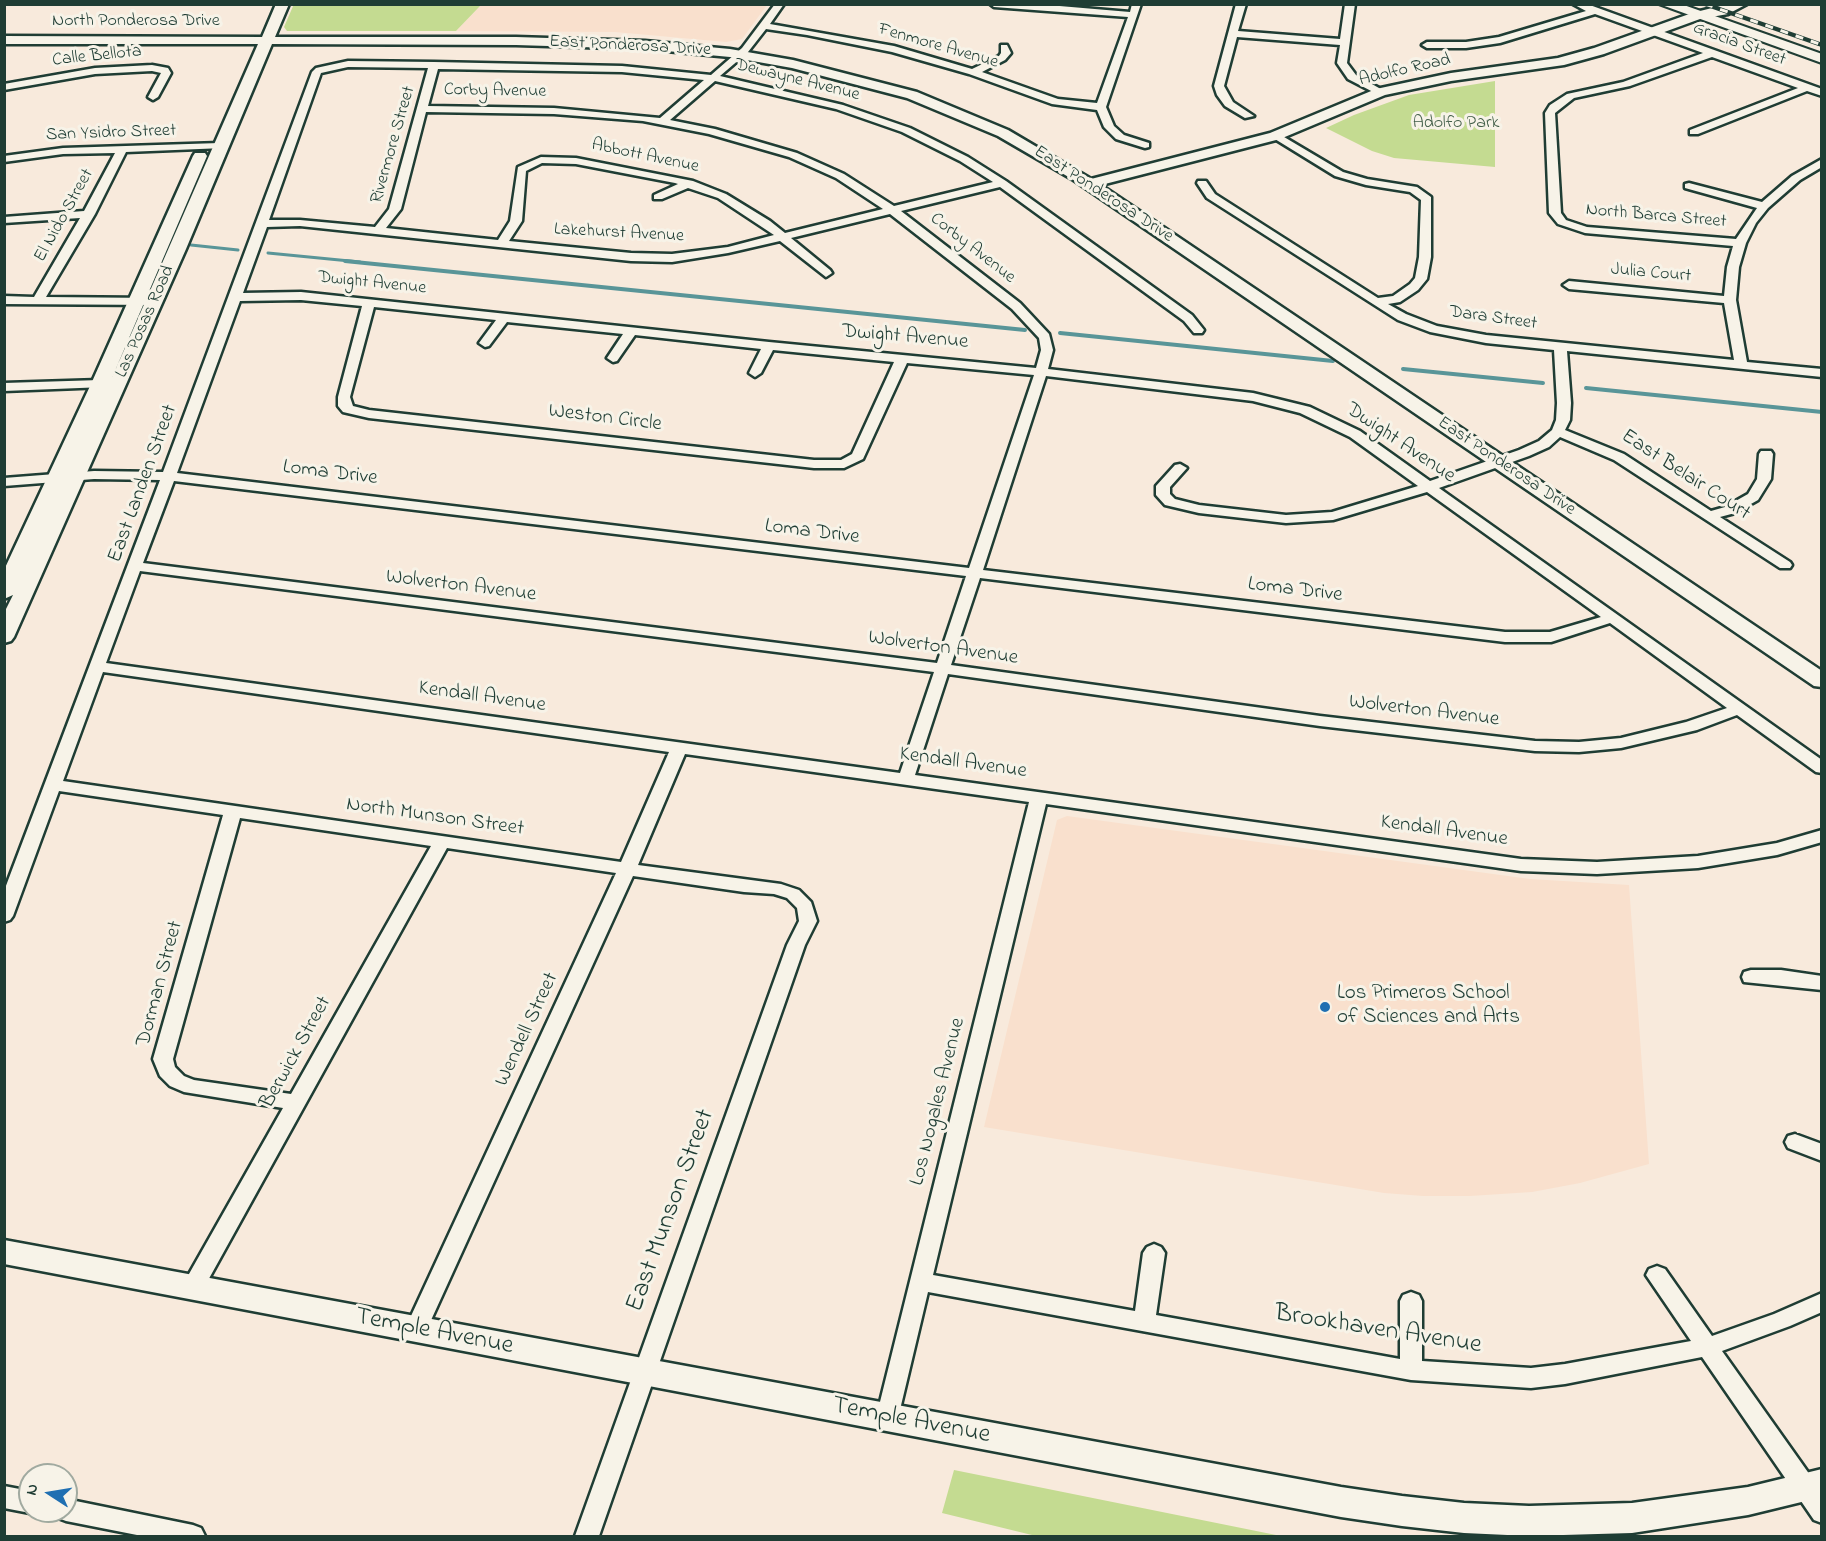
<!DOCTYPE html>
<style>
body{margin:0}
#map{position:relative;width:1826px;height:1541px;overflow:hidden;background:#f8eadc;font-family:"Indie Flower",sans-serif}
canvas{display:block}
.frame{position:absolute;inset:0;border:6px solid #1f3d34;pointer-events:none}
.north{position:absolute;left:18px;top:1463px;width:60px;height:60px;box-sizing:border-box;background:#f7f3e8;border:2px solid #a1aaa0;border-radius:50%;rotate:282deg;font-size:16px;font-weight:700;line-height:24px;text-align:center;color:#1f3d34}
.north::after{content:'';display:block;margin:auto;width:21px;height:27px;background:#1f6fb2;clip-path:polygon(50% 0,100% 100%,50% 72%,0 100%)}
</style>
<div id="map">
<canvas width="1826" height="1541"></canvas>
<div class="frame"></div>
<div class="north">N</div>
</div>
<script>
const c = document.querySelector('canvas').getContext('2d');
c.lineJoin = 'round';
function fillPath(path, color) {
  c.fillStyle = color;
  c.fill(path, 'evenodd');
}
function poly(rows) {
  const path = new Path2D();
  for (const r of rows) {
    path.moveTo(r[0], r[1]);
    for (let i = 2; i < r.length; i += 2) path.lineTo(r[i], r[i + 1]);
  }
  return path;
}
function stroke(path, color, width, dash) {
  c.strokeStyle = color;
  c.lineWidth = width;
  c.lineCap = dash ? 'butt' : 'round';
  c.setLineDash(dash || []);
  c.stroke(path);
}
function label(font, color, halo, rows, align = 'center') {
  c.font = font + ' "Indie Flower",sans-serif';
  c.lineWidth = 6;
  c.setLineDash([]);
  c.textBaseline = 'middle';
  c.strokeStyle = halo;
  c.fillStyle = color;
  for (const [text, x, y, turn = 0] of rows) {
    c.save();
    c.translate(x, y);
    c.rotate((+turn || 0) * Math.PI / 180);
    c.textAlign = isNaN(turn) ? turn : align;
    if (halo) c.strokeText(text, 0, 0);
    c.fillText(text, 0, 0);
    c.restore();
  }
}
fillPath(poly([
 [481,5,767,5,742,39,726,42,615,32,456,31],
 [1067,816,1530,879,1629,885,1649,1164,1580,1183,1532,1192,1470,1196,1423,1196,1384,1193,984,1127,1057,820]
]), '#f9e0cd');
fillPath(poly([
 [294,4,481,4,481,5,456,31,287,31,284,27],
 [1495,81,1495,167,1394,158,1372,151,1326,128,1354,115,1409,95],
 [954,1470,1281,1536,1036,1536,942,1513]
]), '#c4db91');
stroke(poly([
 [191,245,238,250],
 [268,253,360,262]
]), '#599598', 3);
stroke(poly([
 [345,261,1025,330],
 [1060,333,1333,361],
 [1403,369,1543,383],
 [1586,388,1822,412]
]), '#599598', 4);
const street = poly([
 [775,4,784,4,770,24,894,46,972,69,999,56,1001,53,1001,45,1007,45,1011,53,1005,60,982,72,1058,99,1097,103,1128,17,994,7,990,4,1036,4,1130,12,1132,4,1141,4,1106,107,1114,126,1124,135,1149,143,1149,147,1145,148,1116,139,1104,127,1097,110,1052,104,969,74,892,52,807,35,766,29,748,52,720,76,843,105,910,128,968,157,1006,181,1192,315,1204,330,1202,333,1194,333,1184,321,1000,187,901,211,1020,303,1049,334,1053,350,1048,369,1253,393,1310,407,1360,431,1430,481,1519,450,1539,441,1552,430,1556,420,1557,403,1554,350,1486,343,1430,332,1398,320,1207,198,1197,183,1198,181,1206,181,1215,194,1378,298,1393,296,1410,284,1415,278,1419,257,1421,200,1410,192,1366,185,1335,176,1270,136,1279,134,1343,172,1367,179,1417,187,1431,197,1431,257,1427,279,1418,290,1400,302,1388,304,1406,314,1437,326,1486,335,1734,360,1724,303,1569,289,1563,285,1569,281,1724,296,1727,267,1733,246,1585,233,1558,224,1549,213,1545,113,1550,105,1567,94,1623,82,1703,53,1595,14,1500,43,1466,48,1427,48,1422,45,1427,42,1466,42,1499,37,1586,11,1573,4,1587,4,1822,89,1822,96,1807,91,1698,134,1690,134,1690,130,1798,88,1712,57,1630,86,1574,98,1555,113,1561,213,1566,220,1587,227,1736,239,1757,208,1685,188,1685,184,1689,183,1762,202,1792,176,1822,159,1822,167,1800,180,1768,208,1756,223,1746,243,1739,267,1736,300,1747,362,1822,369,1822,377,1567,351,1571,403,1570,420,1565,430,1624,454,1711,511,1725,507,1748,494,1757,479,1759,454,1761,451,1771,451,1773,454,1771,479,1758,500,1735,513,1720,517,1790,562,1792,565,1790,568,1780,568,1614,460,1560,437,1549,447,1529,456,1439,488,1822,760,1822,773,1816,772,1737,715,1697,730,1621,748,1579,752,1535,751,1320,726,948,674,915,775,1521,859,1597,862,1698,856,1777,843,1822,830,1822,842,1777,855,1698,868,1597,874,1521,871,1046,804,933,1275,1135,1311,1143,1253,1147,1247,1154,1244,1161,1247,1165,1253,1156,1315,1400,1359,1400,1301,1403,1295,1411,1292,1419,1295,1422,1301,1422,1361,1531,1368,1565,1364,1691,1341,1646,1275,1649,1269,1657,1266,1665,1269,1712,1336,1774,1314,1822,1293,1822,1312,1790,1326,1722,1351,1822,1492,1822,1523,1814,1520,1702,1357,1565,1384,1531,1388,1411,1380,928,1292,898,1418,895,1425,887,1428,879,1425,876,1418,1029,802,685,754,638,865,781,884,799,890,811,902,817,921,805,945,599,1536,575,1536,787,945,799,921,797,908,787,898,774,894,744,892,633,876,427,1329,424,1336,416,1338,408,1336,405,1329,616,873,447,848,201,1293,193,1296,185,1293,182,1287,185,1281,283,1108,184,1092,170,1086,160,1076,153,1059,223,815,59,791,13,916,10,920,4,922,4,891,160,480,94,479,4,486,4,478,94,471,163,472,312,72,316,68,348,61,434,62,622,66,711,75,742,48,775,4],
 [348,67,428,68,389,209,375,227,300,220,269,220,321,73,348,67],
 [438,69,622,72,704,80,660,118,554,108,428,106,438,69],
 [715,81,836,109,902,132,960,161,993,182,894,206,844,174,797,153,715,129,670,120,715,81],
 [426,112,554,114,643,121,709,134,789,157,836,178,883,209,785,233,770,221,726,194,693,181,576,158,541,157,518,167,510,221,498,240,386,228,401,209,426,112],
 [542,163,576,164,675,183,678,184,654,195,654,199,662,199,688,188,718,198,774,235,728,247,672,254,631,253,509,241,522,221,526,171,542,163],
 [890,214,1012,309,1039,338,1041,350,1036,368,769,342,301,292,243,293,267,227,300,226,631,261,672,262,728,253,780,241,826,277,832,273,830,270,791,238,890,214],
 [301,300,362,306,338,397,338,406,343,412,369,418,814,468,844,468,863,459,907,363,1034,375,969,568,177,473,240,301,301,300],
 [374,307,496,320,479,343,485,347,489,346,507,322,623,334,607,358,613,362,617,361,635,335,761,349,749,373,755,377,761,373,773,350,894,362,852,454,841,460,814,460,369,410,353,406,350,397,374,307],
 [1046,376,1253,401,1300,413,1350,437,1418,486,1332,512,1286,515,1199,505,1175,499,1170,494,1170,487,1187,468,1180,464,1175,465,1156,486,1156,495,1165,505,1199,513,1286,523,1333,520,1427,492,1601,617,1550,632,1505,632,983,570,1046,376],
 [174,481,966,576,937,663,143,563,174,481],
 [140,571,934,672,900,773,106,663,140,571],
 [980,578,1505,642,1551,642,1610,623,1727,708,1686,722,1621,738,1579,742,1535,741,1320,716,951,665,980,578],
 [103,672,669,752,621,862,63,781,103,672],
 [240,818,431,846,291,1094,194,1080,184,1076,175,1067,173,1059,240,818],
 [1236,4,1246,4,1238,31,1340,39,1345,4,1355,4,1347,63,1356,75,1386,92,1377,94,1348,79,1337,63,1340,45,1237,37,1224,86,1233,102,1254,116,1245,118,1225,106,1217,95,1214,86,1236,4],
 [152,65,168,68,171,73,158,97,153,100,148,97,161,73,152,71,95,74,4,90,4,84,95,68,152,65],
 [220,143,225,146,224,148,126,152,95,214,46,297,154,298,158,299,158,305,4,304,4,296,34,297,80,218,4,223,4,217,84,211,115,153,63,154,4,162,4,156,63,148,220,143],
 [100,380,106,384,105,387,4,391,4,383,100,380],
 [1751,970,1781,970,1822,976,1822,990,1744,982,1742,977,1744,972,1751,970],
 [1795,1134,1822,1144,1822,1161,1788,1148,1785,1142,1788,1136,1795,1134],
 [4,1486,30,1491,30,1511,34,1511,30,1513,4,1508,4,1486],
 [66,1499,193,1525,201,1528,205,1536,142,1536,66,1521,58,1518,55,1511,66,1511,66,1499]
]);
const secondary = poly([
 [276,4,289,4,275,37,516,37,645,41,730,49,793,60,917,92,1008,130,1091,179,1270,133,1376,89,1451,73,1558,58,1594,48,1692,13,1728,4,1747,4,1728,14,1700,19,1604,54,1564,65,1451,81,1385,95,1280,139,1101,185,1822,671,1822,687,1814,686,1072,179,998,136,907,98,792,68,730,57,645,49,516,45,272,44,186,249,14,637,11,641,4,643,4,613,13,595,4,599,4,570,91,384,193,156,195,153,205,153,207,156,111,380,258,44,4,44,4,36,262,37,276,4],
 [4,1240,1341,1487,1402,1496,1464,1503,1529,1506,1632,1503,1748,1487,1822,1469,1822,1497,1748,1515,1632,1533,1529,1536,1464,1533,1402,1526,1341,1517,4,1264,4,1240]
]);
const primary = poly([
 [1659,4,1681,4,1822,54,1822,63,1659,4]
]);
stroke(street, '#1f3d34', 5);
stroke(secondary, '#1f3d34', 5);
stroke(primary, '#1f3d34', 4);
fillPath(street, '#f7f3e8');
fillPath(secondary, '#f7f3e8');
fillPath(primary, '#f7f3e8');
const rail = poly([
 [1705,4,1822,45]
]);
stroke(rail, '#1f3d34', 4.5);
stroke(rail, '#f7f3e8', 3, [8]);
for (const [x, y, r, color] of [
 [1325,1007,6,"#1f6fb2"]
]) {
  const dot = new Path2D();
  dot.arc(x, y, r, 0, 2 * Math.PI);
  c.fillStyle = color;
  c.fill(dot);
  stroke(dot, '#f7f3e8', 2);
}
label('18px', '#1f3d34', '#f7f3e8', [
 ["North Ponderosa Drive",136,22],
 ["Gracia Street",1739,45,20],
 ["East Ponderosa Drive",630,47,3],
 ["Fenmore Avenue",938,47,16],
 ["Calle Bellota",97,57,-6],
 ["Adolfo Road",1405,71,-13],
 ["Dewayne Avenue",797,81,14],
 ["Corby Avenue",495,92,1],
 ["San Ysidro Street",111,134,-2],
 ["Rivermore Street",394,145,-74],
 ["Abbott Avenue",645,157,12],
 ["East Ponderosa Drive",1103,195,33],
 ["El Nido Street",65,216,-61],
 ["North Barca Street",1656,217,5],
 ["Lakehurst Avenue",619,234,3],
 ["Corby Avenue",972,249,38],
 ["Julia Court",1651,274,5],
 ["Dwight Avenue",372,284,6],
 ["Dara Street",1493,319,8],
 ["Las Posas Road",146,322,-66],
 ["East Ponderosa Drive",1506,467,34]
]);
label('18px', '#405d47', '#f7f3e8', [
 ["Adolfo Park",1456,124]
]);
label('21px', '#1f3d34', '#f7f3e8', [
 ["Dwight Avenue",905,338,5],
 ["Weston Circle",605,419,7],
 ["Dwight Avenue",1400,444,34],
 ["Loma Drive",330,474,7],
 ["East Belair Court",1685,476,33],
 ["East Landen Street",144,484,-70],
 ["Loma Drive",812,533,7],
 ["Wolverton Avenue",461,587,7],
 ["Loma Drive",1295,591,7],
 ["Wolverton Avenue",943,649,8],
 ["Kendall Avenue",482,698,8],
 ["Wolverton Avenue",1424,712,7],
 ["Kendall Avenue",963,764,8],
 ["North Munson Street",435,818,8],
 ["Kendall Avenue",1444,832,8],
 ["Dorman Street",161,984,-75],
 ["Wendell Street",528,1030,-65],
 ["Berwick Street",297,1053,-61],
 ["Los Nogales Avenue",939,1102,-76]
]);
label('21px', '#1f3d34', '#f7f3e8', [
 ["Los Primeros School",1337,995],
 ["of Sciences and Arts",1337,1019]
], 'left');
label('26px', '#1f3d34', '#f7f3e8', [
 ["East Munson Street",672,1211,-70],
 ["Brookhaven Avenue",1378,1331,9],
 ["Temple Avenue",434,1333,11],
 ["Temple Avenue",911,1422,11]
]);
</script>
